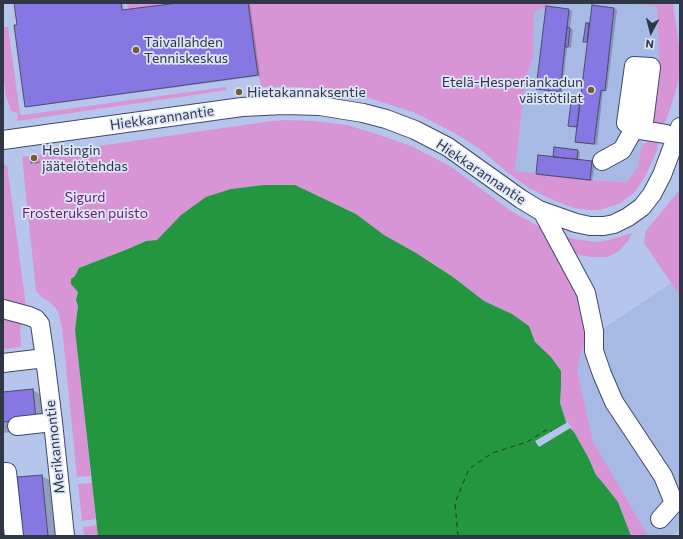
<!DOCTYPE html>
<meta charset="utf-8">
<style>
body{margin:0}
#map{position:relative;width:683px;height:539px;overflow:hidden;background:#b5c5eb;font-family:Commissioner,sans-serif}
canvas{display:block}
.frame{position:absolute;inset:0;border:4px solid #2f3645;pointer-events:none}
.north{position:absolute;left:631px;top:12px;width:40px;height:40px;-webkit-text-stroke:3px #dee6fa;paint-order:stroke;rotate:187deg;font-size:11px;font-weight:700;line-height:16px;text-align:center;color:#2f3645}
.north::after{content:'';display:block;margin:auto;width:14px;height:18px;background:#2f3645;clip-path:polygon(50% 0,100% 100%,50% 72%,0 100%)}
</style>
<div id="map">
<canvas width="683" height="539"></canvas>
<div class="frame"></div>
<div class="north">N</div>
</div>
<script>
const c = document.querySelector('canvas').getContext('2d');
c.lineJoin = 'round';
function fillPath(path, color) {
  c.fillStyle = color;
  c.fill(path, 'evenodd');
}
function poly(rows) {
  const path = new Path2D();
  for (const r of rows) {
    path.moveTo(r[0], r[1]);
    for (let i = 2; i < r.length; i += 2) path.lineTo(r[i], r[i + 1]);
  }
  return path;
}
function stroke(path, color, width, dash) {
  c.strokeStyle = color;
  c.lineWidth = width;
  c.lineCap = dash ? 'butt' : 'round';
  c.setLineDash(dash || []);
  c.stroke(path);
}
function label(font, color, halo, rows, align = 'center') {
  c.font = font + ' Commissioner,sans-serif';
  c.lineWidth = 3.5;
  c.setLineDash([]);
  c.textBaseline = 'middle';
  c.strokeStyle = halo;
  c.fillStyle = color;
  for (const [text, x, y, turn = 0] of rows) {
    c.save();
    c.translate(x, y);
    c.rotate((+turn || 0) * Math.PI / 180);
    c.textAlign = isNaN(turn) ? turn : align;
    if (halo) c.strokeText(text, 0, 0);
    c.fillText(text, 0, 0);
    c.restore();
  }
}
fillPath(poly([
 [553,3,630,3,657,6,659,56,658,87,654,103,642,145,638,167,627,182,590,180,515,171,525,81,533,56,534,12],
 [671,283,680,296,680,530,670,536,648,536,593,441,577,369,583,346,607,326]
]), '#a7b9e5');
fillPath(poly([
 [127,3,178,3,128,10],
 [248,3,554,3,534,12,533,56,525,81,515,171,590,180,627,182,638,167,642,145,653,139,658,141,657,150,645,177,635,192,619,204,599,210,588,210,574,208,553,200,529,188,507,172,481,150,460,136,441,126,413,112,356,94,301,87,262,87,258,75],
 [630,3,673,3,680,53,678,83,672,103,665,123,661,124,649,121,658,87,659,56,657,6],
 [3,27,8,27,20,114,23,115,225,87,227,90,17,121,18,113,11,111,6,96,3,71],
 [285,120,313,121,347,125,377,134,411,146,450,166,511,211,545,230,574,288,584,315,587,343,583,346,577,370,593,441,648,536,631,536,618,502,603,483,596,475,588,457,574,432,567,425,560,403,561,388,561,371,551,357,535,342,529,326,512,314,484,301,453,277,416,253,384,235,356,214,295,185,263,185,231,189,181,215,157,240,146,241,128,249,79,268,75,276,71,279,78,292,76,300,78,306,75,330,91,476,77,477,62,327,58,311,50,302,43,298,36,291,22,157,272,121],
 [3,165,7,165,26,306,20,328,21,347,3,349],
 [680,189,680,296,644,243,646,230,655,220],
 [632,233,628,241,618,252,607,257,591,257,579,255,571,251,562,235,571,238,580,240,598,242,609,240],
 [92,483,96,519,82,521,78,484],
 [97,525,98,536,84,536,83,527]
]), '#d795d5');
fillPath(poly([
 [263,185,295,185,356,214,384,235,416,253,453,277,484,301,512,314,529,326,535,342,551,357,561,371,561,388,560,403,567,425,574,432,588,457,596,475,603,483,618,502,631,536,98,536,75,330,78,306,76,300,78,292,71,284,71,279,75,276,79,268,128,249,146,241,157,240,181,215,206,197,231,189]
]), '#259640');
fillPath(poly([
 [568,422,569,424,572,427,539,447,535,441]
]), '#b5c5eb');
fillPath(poly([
 [15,3,123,3,124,11,185,3,250,3,260,76,28,107,26,106],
 [592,6,614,8,617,10,607,91,603,91,597,145,579,143,576,142,578,127,572,127,569,125,581,105,588,43,585,41,587,24,590,24],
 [547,7,569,10,572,11,570,28,573,30,571,48,567,47,562,93,540,90,538,89],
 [577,151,580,152,579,160,592,162,595,164,592,181,539,175,537,173,554,158],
 [36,157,39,158,40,163,35,164,32,162],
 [33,390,49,400,52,428,3,433,3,394],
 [42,476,58,485,63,536,24,536]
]), '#0003');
stroke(poly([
 [458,536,455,503,469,469,492,453,527,442,546,430,552,431]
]), '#16401e', 1, [5, 4]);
const building = poly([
 [14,3,121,3,122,10,178,3,248,3,258,75,25,107,14,25,17,25,14,3],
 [592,5,614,8,605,91,601,90,594,144,575,142,592,5],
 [546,6,569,9,560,92,536,89,546,6],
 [586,23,589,23,587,42,583,42,586,23],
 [567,27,570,28,568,47,565,47,567,27],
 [571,103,580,104,577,127,568,126,571,103],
 [554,147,578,150,577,159,553,157,554,147],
 [538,155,592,161,590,180,536,174,538,155],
 [31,156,37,156,37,162,31,163,31,156],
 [33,389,36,419,3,422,3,392,33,389],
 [42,475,48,536,23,536,17,477,42,475]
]);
fillPath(building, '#8677e3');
stroke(building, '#4e4b6e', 1);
const minor = poly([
 [643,130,651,67,634,66,626,123,634,129,666,134,676,138],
 [3,140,242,107,284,105,320,106,363,113,386,119,415,130,448,147,521,199,539,210,576,223,590,226,604,226,614,224,628,217,642,207,652,194,662,175,680,127],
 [602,161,622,150,634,129],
 [542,211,586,293,594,331,594,351,602,374,614,402,663,476,674,503,660,519],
 [3,309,29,316,36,319,40,324,45,358,53,422,65,536],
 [3,363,45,358],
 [17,426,53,422],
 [3,472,7,472,14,536]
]);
stroke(minor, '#3d4a6a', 20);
stroke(minor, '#fff', 18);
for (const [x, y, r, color] of [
 [136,50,4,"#735f2e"],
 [591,90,4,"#735f2e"],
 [239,92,4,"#735f2e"],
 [34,158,4,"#735f2e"]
]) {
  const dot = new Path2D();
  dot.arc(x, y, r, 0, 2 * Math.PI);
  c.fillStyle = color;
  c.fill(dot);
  stroke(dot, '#dee6fa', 1.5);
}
label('14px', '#2f3645', '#dee6fa', [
 ["Taivallahden",144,42],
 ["Tenniskeskus",144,58],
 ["Etelä-Hesperiankadun",583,82,"right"],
 ["väistötilat",583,98,"right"],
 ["Hietakannaksentie",247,92],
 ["Helsingin",42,150],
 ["jäätelötehdas",42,166]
], 'left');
label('14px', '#2f3645', '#dee6fa', [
 ["Hiekkarannantie",162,118,-8],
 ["Hiekkarannantie",481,172,34],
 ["Merikannontie",55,447,-96]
]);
label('14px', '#6a196c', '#dee6fa', [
 ["Sigurd",85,197],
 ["Frosteruksen puisto",85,213]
]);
</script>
